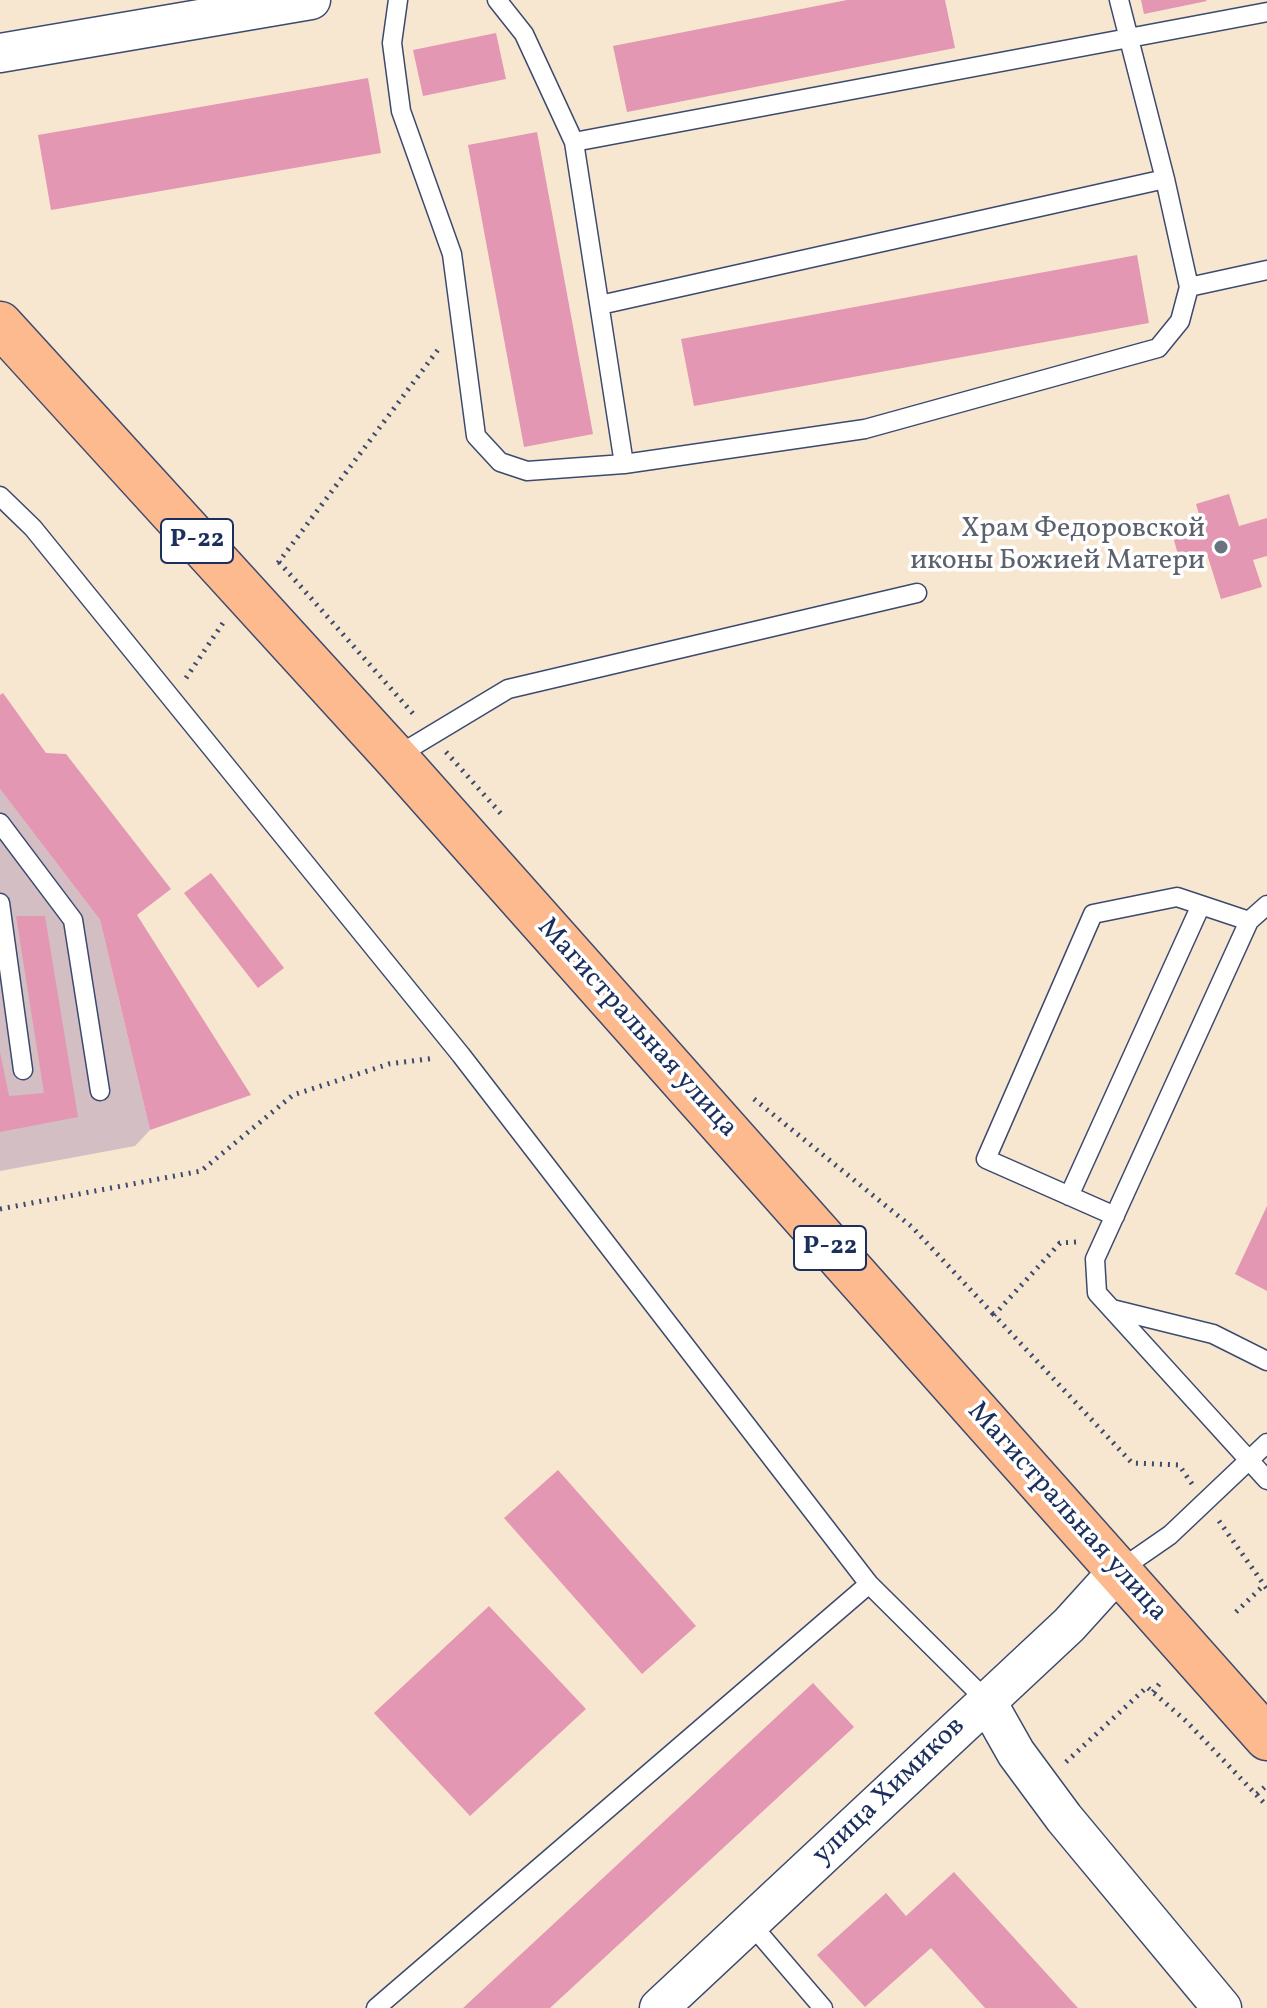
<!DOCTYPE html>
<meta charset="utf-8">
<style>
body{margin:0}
canvas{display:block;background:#f7e6d0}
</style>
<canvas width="1267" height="2008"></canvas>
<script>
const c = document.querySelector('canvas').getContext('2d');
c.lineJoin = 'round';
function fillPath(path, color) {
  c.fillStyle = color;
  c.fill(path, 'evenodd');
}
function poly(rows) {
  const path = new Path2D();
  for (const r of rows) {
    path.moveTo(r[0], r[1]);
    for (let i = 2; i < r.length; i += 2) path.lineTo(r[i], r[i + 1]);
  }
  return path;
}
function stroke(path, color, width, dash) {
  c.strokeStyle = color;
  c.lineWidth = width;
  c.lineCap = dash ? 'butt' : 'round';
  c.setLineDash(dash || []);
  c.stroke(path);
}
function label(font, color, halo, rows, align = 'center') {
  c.font = font + ' Vollkorn,serif';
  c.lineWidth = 7;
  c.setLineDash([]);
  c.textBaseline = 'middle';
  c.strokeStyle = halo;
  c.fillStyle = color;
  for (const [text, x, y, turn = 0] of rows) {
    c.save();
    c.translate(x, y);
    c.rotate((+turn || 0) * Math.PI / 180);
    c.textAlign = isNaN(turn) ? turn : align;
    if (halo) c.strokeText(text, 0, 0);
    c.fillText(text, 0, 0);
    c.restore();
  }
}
fillPath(poly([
 [0,789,100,920,150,1130,135,1146,0,1171]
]), '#d2bec3');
fillPath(poly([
 [847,0,945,0,955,48,627,112,613,46],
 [1141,0,1206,0,1207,1,1144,14],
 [496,33,506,79,423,96,413,50],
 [368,78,381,153,51,210,38,135],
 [537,132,593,434,524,447,468,145],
 [1137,255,1149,323,694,406,681,339],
 [1229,494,1239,526,1267,518,1267,556,1253,560,1262,587,1221,599,1207,554,1180,562,1174,540,1204,531,1196,504],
 [3,693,46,753,66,754,171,889,137,915,251,1095,150,1130,100,920,0,789,0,695],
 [211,873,284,968,258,988,184,893],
 [16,916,45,916,78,1117,0,1132,0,1052,9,1096,44,1093],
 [1267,1206,1267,1291,1235,1274],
 [558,1470,696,1626,642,1674,504,1518],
 [489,1606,586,1709,470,1816,374,1713],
 [813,1683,854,1727,550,2008,463,2008],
 [954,1872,1078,2008,985,2008,931,1948,865,2007,817,1955,886,1893,906,1916]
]), '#e497b3');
const lane = poly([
 [398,0,392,43,401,111,452,254,476,436,500,462,527,471,624,464],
 [497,0,524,34,574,142,624,464,865,429,1158,348,1180,321,1189,287,1267,270],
 [1119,0,1165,179,1189,287],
 [574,142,1267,12],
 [600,305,1165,179],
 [0,496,33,528,461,1055,869,1584,986,1700],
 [395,757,508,689,917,593],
 [0,823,73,920,100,1091],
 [0,903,23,1070],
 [1267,905,1249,921,1095,1259,1097,1293,1267,1480],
 [1069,1196,1201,905],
 [1115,1216,986,1159,1093,914,1177,897,1249,921],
 [1112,1309,1213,1334,1267,1361],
 [1118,1571,1170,1535,1267,1443],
 [751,1924,823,2008],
 [376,2008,869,1584]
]);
const street = poly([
 [0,53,311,0],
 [986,1700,1016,1753,1064,1818,1222,2008],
 [659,2008,1069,1625,1117,1572]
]);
const highway = poly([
 [0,324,395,757,1267,1738]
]);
stroke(lane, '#3c4a6f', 21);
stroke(street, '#3c4a6f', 41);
stroke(highway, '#3c4a6f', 47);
stroke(poly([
 [279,562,416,717],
 [278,563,440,347],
 [186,678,223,623],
 [446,752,503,816],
 [754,1099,912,1227,994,1315],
 [0,1209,201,1171,293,1095,389,1064,435,1058],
 [1076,1242,1060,1243,994,1315,1132,1463,1179,1465,1192,1484],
 [1219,1521,1267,1589],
 [1236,1612,1264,1585],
 [1153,1692,1160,1683],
 [1066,1762,1147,1687,1186,1721,1267,1806],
 [1257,1794,1267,1785]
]), '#3c4a6f', 5, [2, 6]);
stroke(lane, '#fff', 18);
stroke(street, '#fff', 38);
stroke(highway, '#fcba8e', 44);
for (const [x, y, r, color] of [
 [1221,547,8,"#6b7280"]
]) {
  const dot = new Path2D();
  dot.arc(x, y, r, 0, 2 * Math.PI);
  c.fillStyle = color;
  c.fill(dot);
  stroke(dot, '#fff', 3);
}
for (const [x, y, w] of [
 [197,541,72],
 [830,1248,72]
]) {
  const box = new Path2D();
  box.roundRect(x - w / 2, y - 22, w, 44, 6);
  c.fillStyle = '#fff';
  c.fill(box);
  stroke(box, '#1b2f5e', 2);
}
label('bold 26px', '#1b2f5e', null, [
 ["Р-22",197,541],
 ["Р-22",830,1248]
]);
label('28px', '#5b616d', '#fff', [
 ["Храм Федоровской",1205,531],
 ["иконы Божией Матери",1205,563]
], 'right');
label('28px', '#1b2f5e', '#fff', [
 ["Магистральная улица",636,1029,48],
 ["Магистральная улица",1066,1513,48],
 ["улица Химиков",890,1792,-44]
]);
</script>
